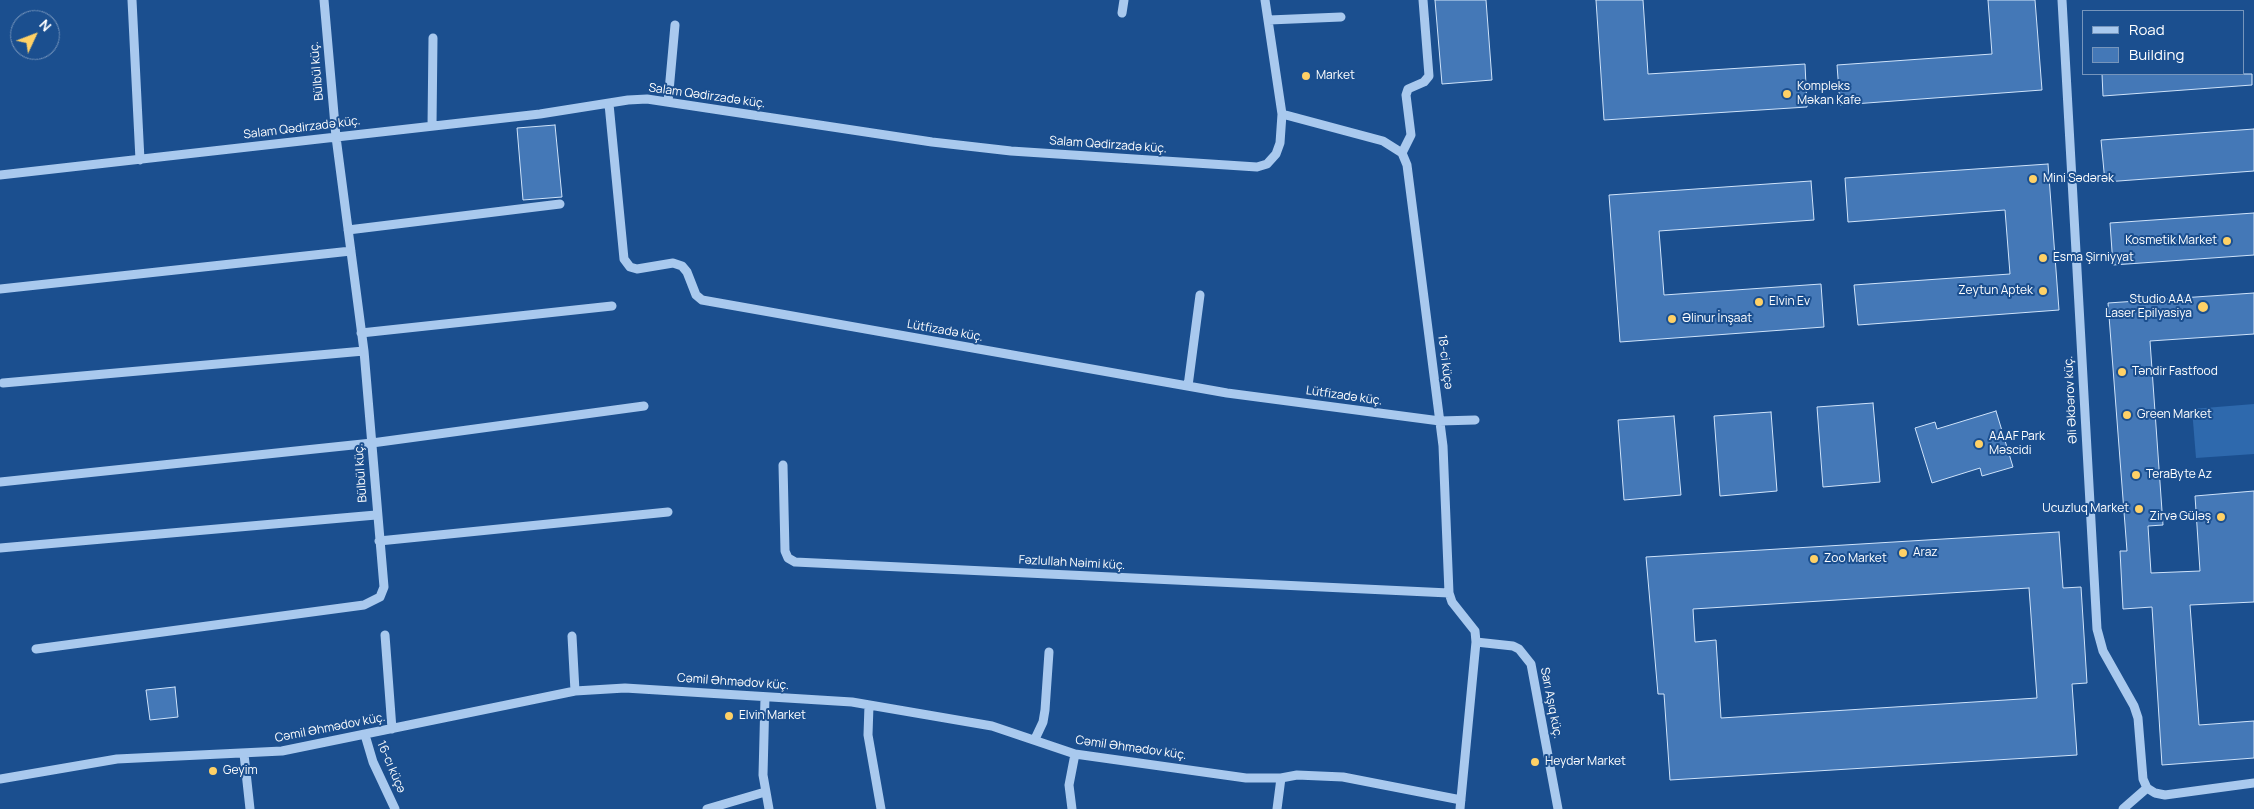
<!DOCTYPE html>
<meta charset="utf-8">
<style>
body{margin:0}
#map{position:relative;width:2254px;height:809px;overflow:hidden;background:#1b4f8f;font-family:Manrope,sans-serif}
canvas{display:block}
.legend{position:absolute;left:2082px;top:10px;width:162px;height:65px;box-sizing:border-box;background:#1b4f8f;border:1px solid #7695bc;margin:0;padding:6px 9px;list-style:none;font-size:15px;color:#fff}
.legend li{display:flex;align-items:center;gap:10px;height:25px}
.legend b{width:25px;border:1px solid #7695bc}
.north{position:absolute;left:10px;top:10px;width:50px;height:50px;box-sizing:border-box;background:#1b4f8f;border:1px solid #7695bc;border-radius:50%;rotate:47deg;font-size:14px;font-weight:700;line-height:20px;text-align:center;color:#fff}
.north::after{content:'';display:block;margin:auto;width:18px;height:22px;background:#ffd166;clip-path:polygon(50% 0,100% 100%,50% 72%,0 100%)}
</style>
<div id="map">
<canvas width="2254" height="809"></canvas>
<ul class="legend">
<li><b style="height:6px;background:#a9c9ee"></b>Road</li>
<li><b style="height:14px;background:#4478b7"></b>Building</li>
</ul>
<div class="north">N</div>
</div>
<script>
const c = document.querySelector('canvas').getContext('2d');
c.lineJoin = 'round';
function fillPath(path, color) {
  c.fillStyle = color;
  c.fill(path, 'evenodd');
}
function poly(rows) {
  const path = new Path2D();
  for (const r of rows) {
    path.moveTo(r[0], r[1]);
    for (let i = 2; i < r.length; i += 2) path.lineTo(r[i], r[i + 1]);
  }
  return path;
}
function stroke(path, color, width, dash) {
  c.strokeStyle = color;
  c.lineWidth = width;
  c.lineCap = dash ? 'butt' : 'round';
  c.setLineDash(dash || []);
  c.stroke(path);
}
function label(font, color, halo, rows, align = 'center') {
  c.font = font + ' Manrope,sans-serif';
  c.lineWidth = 4;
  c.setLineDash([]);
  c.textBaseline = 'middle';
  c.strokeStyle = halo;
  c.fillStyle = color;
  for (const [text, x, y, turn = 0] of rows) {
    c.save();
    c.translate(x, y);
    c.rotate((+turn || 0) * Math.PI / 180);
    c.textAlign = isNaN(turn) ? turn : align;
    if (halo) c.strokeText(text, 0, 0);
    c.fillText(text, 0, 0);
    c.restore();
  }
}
fillPath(poly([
 [2254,404,2254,454,2196,458,2192,409]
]), '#2e69ad');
const building = poly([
 [1435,0,1486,0,1492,80,1442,84,1435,0],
 [1596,0,1643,0,1648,74,1805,64,1807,107,1604,120,1596,0],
 [1988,0,2035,0,2042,90,1840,105,1837,65,1992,54,1988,0],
 [2102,74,2252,74,2252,85,2103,96,2102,74],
 [555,125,562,197,523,200,517,128,555,125],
 [2254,129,2254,171,2105,182,2101,140,2254,129],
 [2048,164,2059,310,1858,325,1854,285,2010,274,2005,210,1848,222,1845,178,2048,164],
 [1811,181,1814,220,1659,231,1664,295,1821,284,1824,327,1620,342,1609,195,1811,181],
 [2254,213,2254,255,2113,265,2110,223,2254,213],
 [2254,293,2254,334,2150,341,2163,525,2148,526,2151,573,2200,571,2195,496,2254,491,2254,602,2190,605,2199,725,2254,721,2254,758,2162,765,2152,607,2123,609,2120,551,2127,551,2108,303,2254,293],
 [1873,403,1880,482,1823,487,1817,407,1873,403],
 [1996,411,2013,467,1982,476,1980,468,1932,483,1915,428,1935,422,1937,429,1996,411],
 [1771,412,1777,491,1720,496,1714,416,1771,412],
 [1674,416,1681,495,1624,500,1618,420,1674,416],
 [2059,532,2063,588,2081,587,2087,683,2072,684,2077,755,1670,780,1664,694,1658,694,1646,557,2059,532],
 [2029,588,2037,698,1721,718,1716,640,1695,642,1693,609,2029,588],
 [175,687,178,717,150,720,146,690,175,687]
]);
fillPath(building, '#4478b7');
stroke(building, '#cfe3fa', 1);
stroke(poly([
 [132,0,140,160],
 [1265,0,1282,114,1383,141,1402,153,1407,165,1443,446,1449,593,1452,602,1475,631,1476,642,1460,809],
 [2062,0,2097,629,2103,651,2134,706,2138,718,2143,779,2147,788],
 [1122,13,1124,0],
 [1269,20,1341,17],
 [668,102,675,25],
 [609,104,624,259,630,267,637,269,673,263,682,266,687,272,696,295,702,300,1227,393,1440,421,1475,420],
 [432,126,433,38],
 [1402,153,1411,135,1406,95,1408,89,1424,82,1429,76,1423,0],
 [0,175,540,114,628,100,647,99,932,142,1011,151,1257,167,1267,164,1276,154,1280,143,1282,114],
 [348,230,560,204],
 [0,289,351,251],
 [361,333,612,306],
 [3,383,364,351],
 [1188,386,1200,295],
 [783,465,785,551,788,558,795,562,1449,593],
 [0,482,372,443,644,406],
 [379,541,668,512],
 [0,548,376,515],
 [385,635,392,729],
 [572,636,575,691],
 [1476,642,1513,646,1519,649,1531,664,1558,809],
 [36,649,364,605,380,597,384,587,364,351,336,137,324,0],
 [765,697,763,775,769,809],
 [869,705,868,735,881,809],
 [365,735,373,762,395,809],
 [1035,739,1043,722,1045,710,1049,652],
 [244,754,250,809],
 [0,779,117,759,282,751,575,691,625,688,852,702,992,726,1075,754,1246,778,1281,778,1297,775,1343,777,1461,800],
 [2147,788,2155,793,2165,795,2254,783],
 [707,809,765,792],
 [1072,809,1069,785,1075,754],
 [1277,809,1281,778],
 [2123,809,2147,788]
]), '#a9c9ee', 9);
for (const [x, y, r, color] of [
 [1306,76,5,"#ffd166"],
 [1787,94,5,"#ffd166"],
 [2033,179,5,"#ffd166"],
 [2227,241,5,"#ffd166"],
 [2043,258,5,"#ffd166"],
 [2043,291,5,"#ffd166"],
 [1759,302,5,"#ffd166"],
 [2203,307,6,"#ffd166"],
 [1672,319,5,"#ffd166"],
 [2122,372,5,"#ffd166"],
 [2127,415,5,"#ffd166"],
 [1979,444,5,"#ffd166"],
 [2136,475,5,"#ffd166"],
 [2139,509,5,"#ffd166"],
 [2221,517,5,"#ffd166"],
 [1903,553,5,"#ffd166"],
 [1814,559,5,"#ffd166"],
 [729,716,5,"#ffd166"],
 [1535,762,5,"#ffd166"],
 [213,771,5,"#ffd166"]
]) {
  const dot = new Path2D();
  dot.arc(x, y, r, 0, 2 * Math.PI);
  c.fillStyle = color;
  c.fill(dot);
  stroke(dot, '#1b4f8f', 2);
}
label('12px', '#fff', '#1b4f8f', [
 ["Bülbül küç.",317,71,-95],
 ["Salam Qədirzadə küç.",707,96,8],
 ["Salam Qədirzadə küç.",302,128,-7],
 ["Salam Qədirzadə küç.",1108,145,4],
 ["Lütfizadə küç.",945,331,10],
 ["18-ci küçə",1445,362,83],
 ["Lütfizadə küç.",1344,396,8],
 ["Əli Əkbərov küç.",2071,400,-93],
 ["Bülbül küç.",361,473,-94],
 ["Fəzlullah Nəimi küç.",1072,563,3],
 ["Cəmil Əhmədov küç.",733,682,4],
 ["Sarı Aşıq küç.",1551,703,79],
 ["Cəmil Əhmədov küç.",330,728,-11],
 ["Cəmil Əhmədov küç.",1131,748,8],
 ["16-cı küçə",391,767,67]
]);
label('12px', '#fff', '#1b4f8f', [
 ["Market",1316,76],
 ["Kompleks",1797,87],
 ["Məkan Kafe",1797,101],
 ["Mini Sədərək",2043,179],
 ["Kosmetik Market",2217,241,"right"],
 ["Esma Şirniyyat",2053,258],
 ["Zeytun Aptek",2033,291,"right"],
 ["Studio AAA",2192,300,"right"],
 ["Laser Epilyasiya",2192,314,"right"],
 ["Elvin Ev",1769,302],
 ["Əlinur İnşaat",1682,319],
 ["Təndir Fastfood",2132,372],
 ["Green Market",2137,415],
 ["AAAF Park",1989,437],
 ["Məscidi",1989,451],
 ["TeraByte Az",2146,475],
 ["Ucuzluq Market",2129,509,"right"],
 ["Zirvə Güləş",2211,517,"right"],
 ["Araz",1913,553],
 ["Zoo Market",1824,559],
 ["Elvin Market",739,716],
 ["Heydər Market",1545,762],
 ["Geyim",223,771]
], 'left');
</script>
